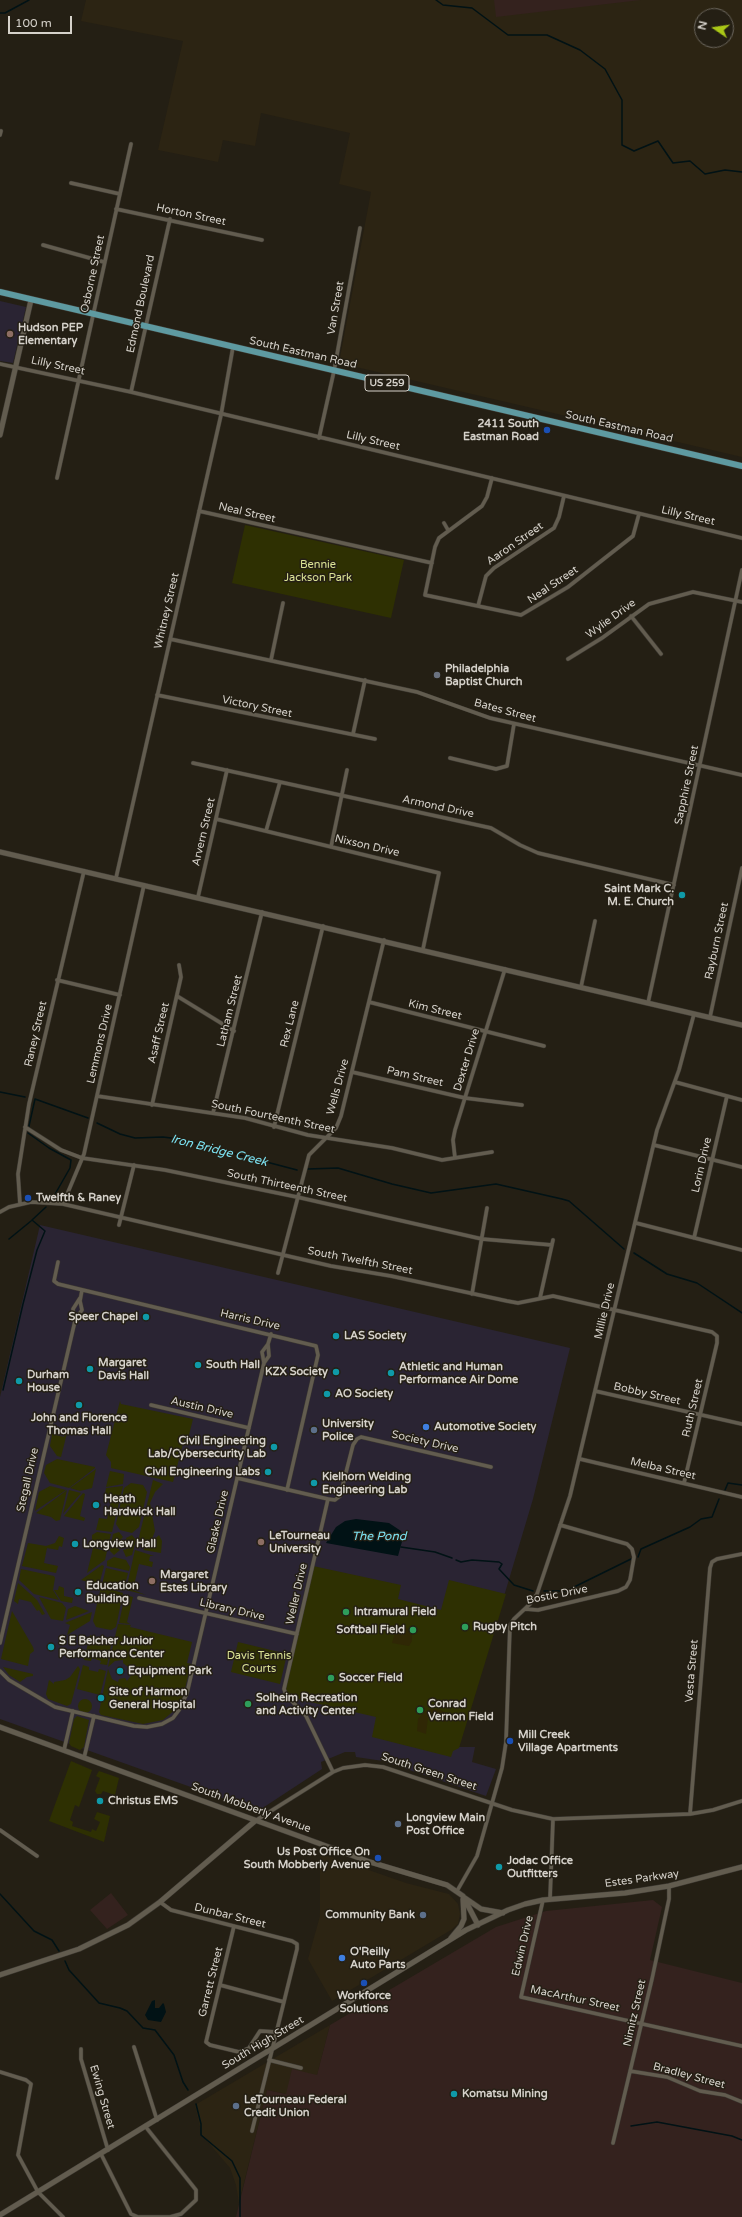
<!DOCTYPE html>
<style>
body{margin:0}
#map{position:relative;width:742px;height:2217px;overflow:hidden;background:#241f14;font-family:"Varela Round",sans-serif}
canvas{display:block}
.north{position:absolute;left:694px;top:8px;width:40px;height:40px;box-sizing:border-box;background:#241f14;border:1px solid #6b665d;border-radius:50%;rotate:283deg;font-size:11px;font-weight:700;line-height:16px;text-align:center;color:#d5d1ca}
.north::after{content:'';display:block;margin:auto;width:14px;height:18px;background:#aac717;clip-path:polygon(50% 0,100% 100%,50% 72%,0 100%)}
.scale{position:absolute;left:8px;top:16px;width:64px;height:18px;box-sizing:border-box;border:2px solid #d5d1ca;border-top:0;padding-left:5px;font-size:12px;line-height:14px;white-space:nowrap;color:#d5d1ca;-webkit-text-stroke:3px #241f14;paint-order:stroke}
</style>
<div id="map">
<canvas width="742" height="2217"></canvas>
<div class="north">N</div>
<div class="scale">100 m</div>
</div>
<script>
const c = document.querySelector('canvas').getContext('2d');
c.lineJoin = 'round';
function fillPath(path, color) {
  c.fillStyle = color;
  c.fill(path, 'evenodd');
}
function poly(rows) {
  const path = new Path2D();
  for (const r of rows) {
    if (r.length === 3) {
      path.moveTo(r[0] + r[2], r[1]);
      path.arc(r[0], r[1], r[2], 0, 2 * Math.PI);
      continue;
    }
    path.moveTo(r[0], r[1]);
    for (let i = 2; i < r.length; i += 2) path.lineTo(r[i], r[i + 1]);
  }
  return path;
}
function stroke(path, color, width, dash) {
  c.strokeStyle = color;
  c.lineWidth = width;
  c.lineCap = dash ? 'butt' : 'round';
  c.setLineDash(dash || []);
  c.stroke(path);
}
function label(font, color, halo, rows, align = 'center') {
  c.font = font + ' "Varela Round",sans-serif';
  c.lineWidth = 3;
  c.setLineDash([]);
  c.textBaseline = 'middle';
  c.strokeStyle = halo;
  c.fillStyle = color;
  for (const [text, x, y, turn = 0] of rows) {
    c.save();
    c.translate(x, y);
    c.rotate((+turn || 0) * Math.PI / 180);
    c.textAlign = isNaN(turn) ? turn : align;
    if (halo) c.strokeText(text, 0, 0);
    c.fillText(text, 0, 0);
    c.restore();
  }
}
fillPath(poly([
 [86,0,742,0,742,457,339,363,371,192,339,184,350,133,261,113,255,146,223,140,218,162,158,150,183,41,81,21],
 [702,16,726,16,726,40,702,40],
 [320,1853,406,1883,449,1894,458,1904,460,1914,458,1924,451,1930,332,2001,308,1959,320,1916],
 [330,2025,317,2075,286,2094,267,2090,239,2203,236,2185,230,2168,202,2135,195,2105]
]), '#2c2413');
fillPath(poly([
 [494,0,641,0,496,17],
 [111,1893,128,1915,107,1929,90,1910],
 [653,1900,662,1907,650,1960,742,1983,742,2217,236,2217,267,2090,286,2094,292,2069,317,2075,330,2025,496,1927,546,1911]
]), '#34221e');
fillPath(poly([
 [0,301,26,307,13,363,0,361],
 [40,1225,570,1348,533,1499,459,1747,475,1747,472,1762,496,1769,486,1796,383,1761,356,1757,355,1752,345,1752,321,1762,322,1769,258,1811,0,1719,0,1397]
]), '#2a2433');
fillPath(poly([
 [245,525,404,560,391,618,232,583],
 [120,1401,121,1404,193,1419,188,1439,184,1440,173,1482,111,1468,111,1462,106,1455],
 [57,1429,56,1435,64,1437,68,1429,61,1457,57,1456,50,1446,52,1434],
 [57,1459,95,1467,95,1468,69,1488,50,1483,44,1473,46,1465],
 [96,1469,92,1488,80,1491,70,1488],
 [110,1471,124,1474,123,1484,106,1487],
 [153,1480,163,1484,155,1492,150,1503,155,1531,152,1539,145,1542,140,1540,139,1537],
 [131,1483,143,1485,147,1492,139,1527,132,1533,120,1530,116,1524,124,1488],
 [50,1486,66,1490,35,1511,39,1492],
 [123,1486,112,1532,96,1530,99,1518,107,1519,112,1496,105,1494,106,1488],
 [67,1490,60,1520,56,1521,51,1517,36,1513],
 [69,1490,81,1493,63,1514],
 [83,1493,85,1494,80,1516,85,1518,84,1521,64,1516],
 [97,1532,111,1534,107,1549,97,1547,92,1542,92,1535],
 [119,1532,123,1537,118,1542,115,1542,114,1545,120,1550,114,1555,110,1551,113,1534],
 [132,1535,136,1540,132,1555,126,1557,123,1550,130,1548,131,1545,128,1544,126,1538],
 [159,1535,162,1541,161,1553,143,1550],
 [59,1536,64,1538,62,1547,59,1546,58,1550,47,1548,44,1563,58,1566,56,1573,22,1566,28,1543,46,1546,55,1543],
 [93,1548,107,1551,105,1560,87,1573],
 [135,1550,154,1556,150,1556,149,1561,153,1562,152,1567,139,1564,133,1590,146,1595,126,1590],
 [114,1557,126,1560,130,1567,129,1571,107,1566,107,1561],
 [102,1565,104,1566,99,1585,81,1580],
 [313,1566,401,1585,398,1599,441,1610,449,1580,506,1594,459,1748,453,1751,451,1757,372,1737,376,1717,289,1697,286,1694,285,1686],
 [106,1568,128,1573,124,1589,102,1585],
 [21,1569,54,1576,55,1578,53,1590,59,1600,34,1594,19,1580],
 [18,1583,37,1600,45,1614,42,1615,39,1610,37,1611,31,1602,19,1599,18,1604,14,1601],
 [59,1586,64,1588,64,1596,73,1598,72,1603,61,1601,54,1590,58,1590],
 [101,1587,123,1593,116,1627,111,1630,96,1627,93,1621],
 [125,1595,133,1597,127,1622,130,1624,119,1623],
 [39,1597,62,1603,66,1608,63,1621,51,1619],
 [75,1606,89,1611,66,1620,68,1609],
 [12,1611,33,1647,34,1651,30,1654,28,1666,1,1659],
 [92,1612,90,1621,67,1635,70,1625,65,1623],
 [118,1624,131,1625,130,1627,192,1642,187,1663,191,1664,183,1697,176,1709,163,1720,143,1724,101,1715,99,1712,108,1669,112,1679,118,1682,119,1679,125,1678,127,1681,132,1674,131,1666,128,1667,123,1663,123,1660,115,1661,108,1667],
 [90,1635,100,1640,112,1641,107,1665,100,1664,101,1661,92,1658,91,1661,84,1660],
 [238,1642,287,1654,280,1684,231,1672],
 [83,1665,89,1667,89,1670,98,1672,99,1669,106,1671,100,1695,77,1689],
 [78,1666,80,1669,71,1704,67,1706,48,1699,46,1694,49,1680,54,1684,54,1682,65,1680,70,1677],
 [3,1667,33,1674,33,1676,27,1677,20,1682,9,1675],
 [85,1706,7],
 [77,1716,89,1720,84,1747,80,1750,71,1746,69,1743,74,1719],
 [71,1761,92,1770,79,1807,75,1805,70,1820,73,1822,72,1826,91,1832,92,1829,96,1831,100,1822,94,1819,97,1812,110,1816,104,1842,49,1821],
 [99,1771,119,1778,115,1795,103,1791,101,1794,97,1794,95,1791,100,1778,96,1776]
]), '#2e3002');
fillPath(poly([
 [397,1626,407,1628,412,1633,412,1641,409,1646,392,1643],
 [430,1709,438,1709,447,1713,445,1722,430,1716,428,1718,426,1734,417,1731,418,1719,424,1712]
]), '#2f2705');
fillPath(poly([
 [356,1519,389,1523,401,1531,403,1538,398,1556,326,1543,336,1527,345,1521],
 [155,2000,155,2008,159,2008,163,2003,164,2004,166,2012,161,2022,148,2020,145,2015,152,2001]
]), '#011215');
stroke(poly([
 [436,0,443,5,472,8,508,35,547,35,580,50,605,69,622,100,622,145,634,151,658,141,673,163,690,161,705,174,725,170,742,172],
 [0,13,5,13,29,0],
 [0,1092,25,1097],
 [97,1123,120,1134,135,1138,163,1137,179,1139,297,1170],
 [29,1126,35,1099,88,1118],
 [28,1133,49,1148,71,1160,70,1168,54,1196],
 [308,1169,338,1168,392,1184,431,1193,496,1184,562,1199,569,1201,624,1249],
 [9,1239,31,1221],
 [634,1253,667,1274,697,1283,742,1313],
 [3,1390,23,1304,37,1250,45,1231,32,1220,46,1207],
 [725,1490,728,1483,742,1485],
 [401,1547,435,1552,452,1558],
 [638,1557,641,1549,690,1527,701,1519,712,1517,719,1499],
 [456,1560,461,1562,472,1560,499,1562,502,1564,499,1569,514,1585,533,1591],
 [544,1591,566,1591,631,1559],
 [0,1894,34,1931,52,1940,59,1951],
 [65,1961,69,1970,99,2003,120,2008,127,2011,143,2028,155,2030,174,2055,183,2082,188,2090],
 [196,2104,201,2124,201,2135,232,2161,240,2178,240,2217],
 [631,2126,657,2122,732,2136,742,2140]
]), '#011215', 1.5);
const street = poly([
 [0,135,1,131],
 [71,183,120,194],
 [116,209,262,240],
 [43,245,104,262],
 [0,364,131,392,742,538],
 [131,392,170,219],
 [319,438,334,371,360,228],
 [57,478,131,144],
 [492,478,487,497,482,506,439,538,435,547,425,595,521,615,568,587,633,536,639,514],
 [199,511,432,563],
 [444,523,448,530],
 [478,606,486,576,494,568,554,528,559,517,564,496],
 [631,616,661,654],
 [170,639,417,692,490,718,742,775],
 [568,659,602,638,649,604,693,592,742,602],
 [271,660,283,603],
 [157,695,375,739],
 [353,734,365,680],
 [450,758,496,769,507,766,514,724],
 [193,763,491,828,520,845,538,853,674,885],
 [216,819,439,873,423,949],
 [266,831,280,782],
 [331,847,347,770],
 [116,878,221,415,233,347],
 [198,897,227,770],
 [57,980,120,995],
 [581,987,595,921],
 [177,996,234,1031],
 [369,1002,544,1046],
 [648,1003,742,570],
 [710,1017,742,868],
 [352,1072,465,1098,522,1105],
 [675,1082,742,1100],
 [97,1096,245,1118,308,1135,392,1148,442,1160,492,1152],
 [152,1105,181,977,179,965],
 [213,1113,262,912],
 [25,1127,61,1150,82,1158,165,1170,297,1197,482,1239,552,1245],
 [274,1127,323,926],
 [654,1145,742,1167],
 [455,1158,453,1140,455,1130,505,969],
 [20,1204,18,1174,29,1104,84,871],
 [63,1204,84,1154,144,885],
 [0,1212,9,1207,31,1202,63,1204,331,1266,391,1276,507,1301,518,1303,553,1296,712,1332,717,1336,717,1343,684,1483],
 [636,1223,742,1250],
 [119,1225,134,1165],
 [694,1238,727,1096],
 [58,1262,54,1281,58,1284,316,1346,318,1355,287,1490],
 [278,1273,309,1155,336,1128,341,1116,384,940],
 [472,1294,487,1208],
 [540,1298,553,1240],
 [75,1320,82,1310,80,1301,82,1290],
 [264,1363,262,1352,268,1344],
 [595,1391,742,1424],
 [151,1405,249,1428],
 [580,1459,742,1497],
 [237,1478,328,1499,284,1689,286,1695,306,1716,333,1772],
 [328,1499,335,1500,340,1496,353,1445,357,1439,361,1437,491,1467],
 [139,1598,297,1634],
 [525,1609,538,1610,618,1591,626,1587,630,1580,634,1557,632,1549,627,1544,560,1525],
 [0,1643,75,1321,73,1309,80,1298],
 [0,1671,9,1680,55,1707,134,1726,147,1727,162,1724,173,1718,179,1710,187,1693,264,1363,269,1356,268,1344,271,1334],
 [64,1750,73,1711],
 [84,1758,94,1716],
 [690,1814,710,1568,712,1562,717,1559,742,1554],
 [255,1821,333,1772,343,1768,365,1765,383,1767,512,1810,553,1819,690,1814,713,1810,742,1801],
 [0,1830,37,1856],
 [457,1891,477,1856,502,1768,506,1742,510,1625,514,1619,530,1604,537,1594,570,1496,657,1130,679,1070,694,1014],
 [550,1899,553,1819],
 [543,1900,521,1997,742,2046],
 [160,1902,171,1910,292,1941,297,1944,297,1949,252,2131],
 [234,1926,206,2042,210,2045,239,2052,249,2048,260,2031,276,2032],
 [220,1985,284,2002],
 [134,2047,157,2120],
 [81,2049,81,2059,108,2150],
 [269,2060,301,2068],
 [630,2071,667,2077,700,2091,725,2095,742,2102],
 [0,2072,26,2080,31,2084,18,2155,38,2192,63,2217],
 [613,2143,652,1979,669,1899,669,1886],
 [101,2154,131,2214,138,2217,170,2217,181,2214,196,2200,196,2190,145,2126]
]);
const secondary = poly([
 [0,435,31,300],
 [0,852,742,1025],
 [0,1727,370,1862,447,1885,463,1896,478,1925],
 [465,1898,481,1909,503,1913],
 [451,1938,461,1926,464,1919,463,1899],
 [0,1975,79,1949,128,1925,160,1902,255,1821],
 [0,2215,466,1930,508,1910,525,1904,543,1900,625,1893,669,1886,742,1867]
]);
const primary = poly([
 [0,292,742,466]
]);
stroke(street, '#3d3932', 4.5);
stroke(secondary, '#3d3932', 6);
stroke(primary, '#3d3932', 7);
stroke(street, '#625c4f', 3.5);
stroke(secondary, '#625c4f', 5);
stroke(primary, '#5e9aa1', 6);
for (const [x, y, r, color] of [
 [10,334,4,"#8d6e63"],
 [547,430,4,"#1a4fb4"],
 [437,675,4,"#6b7280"],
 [682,895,4,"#0f9aa8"],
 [28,1198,4,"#1a4fb4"],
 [146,1317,4,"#0f9aa8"],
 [336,1336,4,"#0f9aa8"],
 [198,1365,4,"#0f9aa8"],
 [90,1369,4,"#0f9aa8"],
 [336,1372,4,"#0f9aa8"],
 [391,1373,4,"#0f9aa8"],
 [19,1381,4,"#0f9aa8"],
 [327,1394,4,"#0f9aa8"],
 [79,1405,4,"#0f9aa8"],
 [426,1427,4,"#3f7fe0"],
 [314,1430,4,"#5c6f8a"],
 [274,1447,4,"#0f9aa8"],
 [268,1472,4,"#0f9aa8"],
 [314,1483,4,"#0f9aa8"],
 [96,1505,4,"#0f9aa8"],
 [261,1542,4,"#8d6e63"],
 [75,1544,4,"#0f9aa8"],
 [152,1581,4,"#8d6e63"],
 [78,1592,4,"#0f9aa8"],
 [346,1612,4,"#2e9e5b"],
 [465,1627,4,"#2e9e5b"],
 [413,1630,4,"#2e9e5b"],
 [51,1647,4,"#0f9aa8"],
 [120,1671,4,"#0f9aa8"],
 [331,1678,4,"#2e9e5b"],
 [101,1698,4,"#0f9aa8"],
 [248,1704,4,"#2e9e5b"],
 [420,1710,4,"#2e9e5b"],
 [510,1741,4,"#1a4fb4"],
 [100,1801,4,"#0f9aa8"],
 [398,1824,4,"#5c6f8a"],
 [378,1858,4,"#1a4fb4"],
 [499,1867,4,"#0f9aa8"],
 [423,1915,4,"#5c6f8a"],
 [342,1958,4,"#3f7fe0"],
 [364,1983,4,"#1a4fb4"],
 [454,2094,4,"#0f9aa8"],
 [236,2106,4,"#5c6f8a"]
]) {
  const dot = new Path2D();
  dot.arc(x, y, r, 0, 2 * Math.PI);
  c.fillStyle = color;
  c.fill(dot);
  stroke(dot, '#241f14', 1.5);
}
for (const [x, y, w] of [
 [387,383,44]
]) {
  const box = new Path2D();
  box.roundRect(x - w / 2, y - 8, w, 16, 3);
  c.fillStyle = '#241f14';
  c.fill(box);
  stroke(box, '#d5d1ca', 1);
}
label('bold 10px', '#d5d1ca', null, [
 ["US 259",387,383]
]);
label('11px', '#d5d1ca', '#241f14', [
 ["Horton Street",191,215,12],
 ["Osborne Street",93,274,-78],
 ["Edmond Boulevard",141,304,-78],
 ["Van Street",336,308,-80],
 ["South Eastman Road",303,353,13],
 ["Lilly Street",58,366,12],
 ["South Eastman Road",619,427,13],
 ["Lilly Street",373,441,13],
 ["Neal Street",247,513,13],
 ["Lilly Street",688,516,13],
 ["Aaron Street",515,544,-35],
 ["Neal Street",553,585,-34],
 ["Whitney Street",167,611,-77],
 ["Wylie Drive",611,619,-36],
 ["Victory Street",257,707,12],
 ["Bates Street",505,711,15],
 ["Sapphire Street",687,785,-78],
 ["Armond Drive",438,807,12],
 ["Arvern Street",204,832,-77],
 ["Nixson Drive",367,846,13],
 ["Rayburn Street",717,941,-78],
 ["Kim Street",435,1010,14],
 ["Latham Street",230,1011,-76],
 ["Rex Lane",290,1024,-76],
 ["Asaff Street",159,1033,-77],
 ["Raney Street",36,1034,-77],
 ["Lemmons Drive",100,1044,-77],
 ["Dexter Drive",467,1060,-73],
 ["Pam Street",415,1077,13],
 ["Wells Drive",338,1087,-75],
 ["South Fourteenth Street",273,1117,12],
 ["Lorin Drive",702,1165,-77],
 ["South Thirteenth Street",287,1186,12],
 ["South Twelfth Street",360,1261,11],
 ["Millie Drive",605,1311,-77],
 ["Harris Drive",250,1320,13],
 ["Bobby Street",647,1394,13],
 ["Austin Drive",202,1408,13],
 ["Ruth Street",693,1408,-77],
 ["Society Drive",425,1442,13],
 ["Melba Street",663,1469,13],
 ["Stegall Drive",28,1480,-77],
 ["Glaske Drive",218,1522,-77],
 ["Weller Drive",297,1594,-77],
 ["Bostic Drive",557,1595,-11],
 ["Library Drive",232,1610,13],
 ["Vesta Street",692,1671,-85],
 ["South Green Street",429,1772,18],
 ["South Mobberly Avenue",251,1808,20],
 ["Estes Parkway",642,1879,-8],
 ["Dunbar Street",230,1916,14],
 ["Edwin Drive",523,1946,-77],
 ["Garrett Street",211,1982,-76],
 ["MacArthur Street",575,1999,12],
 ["Nimitz Street",635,2013,-77],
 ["South High Street",263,2043,-31],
 ["Bradley Street",689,2076,15],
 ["Ewing Street",102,2097,74]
]);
label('bold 11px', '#d5d1ca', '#241f14', [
 ["Hudson PEP",18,328],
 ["Elementary",18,341],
 ["2411 South",539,424,"right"],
 ["Eastman Road",539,437,"right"],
 ["Philadelphia",445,669],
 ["Baptist Church",445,682],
 ["Saint Mark C.",674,889,"right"],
 ["M. E. Church",674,902,"right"],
 ["Twelfth & Raney",36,1198],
 ["Speer Chapel",138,1317,"right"],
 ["LAS Society",344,1336],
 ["Margaret",98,1363],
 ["Davis Hall",98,1376],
 ["South Hall",206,1365],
 ["Athletic and Human",399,1367],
 ["Performance Air Dome",399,1380],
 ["KZX Society",328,1372,"right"],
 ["Durham",27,1375],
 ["House",27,1388],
 ["AO Society",335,1394],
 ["John and Florence",79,1418,"center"],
 ["Thomas Hall",79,1431,"center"],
 ["University",322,1424],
 ["Police",322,1437],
 ["Automotive Society",434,1427],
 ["Civil Engineering",266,1441,"right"],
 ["Lab/Cybersecurity Lab",266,1454,"right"],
 ["Civil Engineering Labs",260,1472,"right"],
 ["Kielhorn Welding",322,1477],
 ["Engineering Lab",322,1490],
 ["Heath",104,1499],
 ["Hardwick Hall",104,1512],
 ["LeTourneau",269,1536],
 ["University",269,1549],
 ["Longview Hall",83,1544],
 ["Margaret",160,1575],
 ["Estes Library",160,1588],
 ["Education",86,1586],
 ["Building",86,1599],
 ["Intramural Field",354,1612],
 ["Rugby Pitch",473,1627],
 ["Softball Field",405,1630,"right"],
 ["S E Belcher Junior",59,1641],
 ["Performance Center",59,1654],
 ["Equipment Park",128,1671],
 ["Soccer Field",339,1678],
 ["Site of Harmon",109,1692],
 ["General Hospital",109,1705],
 ["Solheim Recreation",256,1698],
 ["and Activity Center",256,1711],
 ["Conrad",428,1704],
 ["Vernon Field",428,1717],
 ["Mill Creek",518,1735],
 ["Village Apartments",518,1748],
 ["Christus EMS",108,1801],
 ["Longview Main",406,1818],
 ["Post Office",406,1831],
 ["Us Post Office On",370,1852,"right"],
 ["South Mobberly Avenue",370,1865,"right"],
 ["Jodac Office",507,1861],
 ["Outfitters",507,1874],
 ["Community Bank",415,1915,"right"],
 ["O'Reilly",350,1952],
 ["Auto Parts",350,1965],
 ["Workforce",364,1996,"center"],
 ["Solutions",364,2009,"center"],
 ["Komatsu Mining",462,2094],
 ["LeTourneau Federal",244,2100],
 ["Credit Union",244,2113]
], 'left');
label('11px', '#dbe295', '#241f14', [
 ["Bennie",318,565],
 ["Jackson Park",318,578],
 ["Davis Tennis",259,1656],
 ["Courts",259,1669]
]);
label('italic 12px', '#7ce3f3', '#241f14', [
 ["Iron Bridge Creek",219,1151,14],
 ["The Pond",379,1537]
]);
</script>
